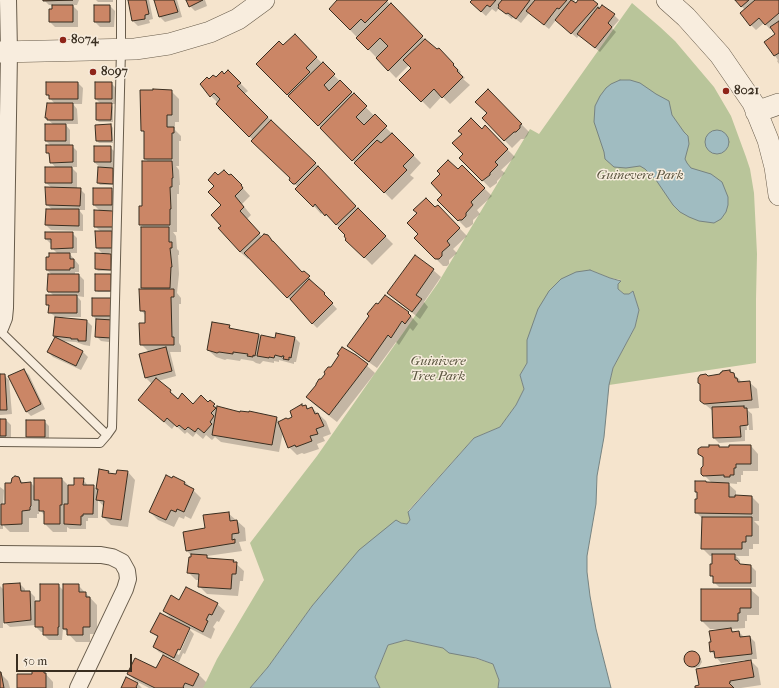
<!DOCTYPE html>
<style>
body{margin:0}
#map{position:relative;width:779px;height:688px;overflow:hidden;background:#f5e4cd;font-family:"IM FELL French Canon",serif}
canvas{display:block}
.scale{position:absolute;left:16px;top:654px;width:116px;height:18px;box-sizing:border-box;border:2px solid #392e20;border-top:0;padding-left:5px;font-size:12px;line-height:14px;white-space:nowrap;color:#392e20;-webkit-text-stroke:3px #f8edde;paint-order:stroke}
</style>
<div id="map">
<canvas width="779" height="688"></canvas>
<div class="scale">50 m</div>
</div>
<script>
const c = document.querySelector('canvas').getContext('2d');
c.lineJoin = 'round';
function fillPath(path, color) {
  c.fillStyle = color;
  c.fill(path, 'evenodd');
}
function poly(rows) {
  const path = new Path2D();
  for (const r of rows) {
    if (r.length === 3) {
      path.moveTo(r[0] + r[2], r[1]);
      path.arc(r[0], r[1], r[2], 0, 2 * Math.PI);
      continue;
    }
    path.moveTo(r[0], r[1]);
    for (let i = 2; i < r.length; i += 2) path.lineTo(r[i], r[i + 1]);
  }
  return path;
}
function stroke(path, color, width, dash) {
  c.strokeStyle = color;
  c.lineWidth = width;
  c.lineCap = dash ? 'butt' : 'round';
  c.setLineDash(dash || []);
  c.stroke(path);
}
function label(font, color, halo, rows, align = 'center') {
  c.font = font + ' "IM FELL French Canon",serif';
  c.lineWidth = 3;
  c.setLineDash([]);
  c.textBaseline = 'middle';
  c.strokeStyle = halo;
  c.fillStyle = color;
  for (const [text, x, y, turn = 0] of rows) {
    c.save();
    c.translate(x, y);
    c.rotate((+turn || 0) * Math.PI / 180);
    c.textAlign = isNaN(turn) ? turn : align;
    if (halo) c.strokeText(text, 0, 0);
    c.fillText(text, 0, 0);
    c.restore();
  }
}
fillPath(poly([
 [632,3,660,27,675,41,714,87,731,116,746,157,750,169,754,193,757,254,756,299,756,363,609,385,613,368,635,327,639,310,633,291,629,294,624,294,618,289,618,284,621,280,610,278,590,270,527,340,527,363,520,375,524,389,516,405,500,427,474,438,408,511,410,520,407,524,398,522,312,606,268,667,250,688,203,688,217,659,264,580,250,543,317,456,438,283,530,129,539,134],
 [406,640,443,648,493,664,499,680,498,688,380,688,375,677,388,645]
]), '#b9c59a');
const water = poly([
 [620,80,630,80,640,83,656,94,669,101,672,115,684,132,688,136,689,144,685,159,687,163,691,168,711,174,722,182,728,197,728,205,726,212,721,219,714,223,699,221,689,217,680,212,673,205,656,180,645,169,640,166,626,168,614,167,605,159,604,152,594,122,595,106,600,96,606,88,611,84,620,80],
 [717,142,12],
 [590,270,610,278,621,281,618,284,618,289,624,294,629,294,633,291,639,310,635,327,613,368,609,385,604,437,597,476,596,504,587,556,587,572,590,596,596,629,611,688,498,688,499,680,493,664,476,658,449,653,443,648,406,640,388,645,375,677,380,688,250,688,268,667,312,606,359,550,396,520,401,523,407,524,410,520,408,512,474,438,500,427,516,405,524,389,520,375,527,363,527,340,538,309,549,291,561,279,576,272,590,270]
]);
fillPath(water, '#a0bcc1');
stroke(water, '#778381', 1);
fillPath(poly([
 [44,0,79,0,77,5,72,5,78,11,78,27,55,27,50,22,53,5,49,5],
 [96,0,113,0,113,2,98,2],
 [129,0,149,0,153,19,149,20,150,23,138,26,133,21],
 [155,0,177,0,182,17,165,22,160,17],
 [187,0,205,0,207,6,195,11,190,6],
 [339,0,386,0,430,45,437,51,439,50,461,72,460,73,465,78,463,79,470,85,450,104,442,96,430,109,401,80,412,68,409,65,396,78,330,9],
 [473,0,575,0,574,2,576,4,579,0,592,0,601,8,614,15,619,20,612,28,616,32,600,52,579,35,577,38,556,20,549,29,529,13,521,23,513,17,512,19,499,8,496,12,492,9,486,16,476,7],
 [736,0,779,0,779,64,777,61,778,60,765,42,777,35,772,28,770,29,764,23,756,30,751,25,745,10],
 [110,6,115,11,114,27,100,27,95,22],
 [295,36,421,163,410,175,414,178,392,200,258,64,283,46],
 [228,71,248,91,244,94,323,171,322,172,358,209,393,244,372,265,347,240,346,235,340,228,323,212,321,214,314,206,296,189,298,187,290,180,291,178,217,104,218,103,211,96,210,80,224,75],
 [78,83,83,88,82,104,73,104,77,109,78,124,65,124,70,130,70,146,72,146,77,151,77,167,71,167,77,173,77,188,80,189,85,194,85,210,79,210,83,215,83,231,51,230,46,225,53,210,47,205,52,188,46,183,56,168,51,162,51,156,47,153,51,146,46,141,54,125,46,118,55,104,47,95],
 [96,83,111,83,116,88,117,104,111,104,113,107,113,122,99,122,97,120,101,104,96,99],
 [166,90,171,91,179,99,179,122,175,122,175,130,181,136,181,141,179,141,179,166,176,166,179,170,180,185,179,185,179,194,177,194,177,232,173,232,176,236,177,249,179,251,179,255,178,255,179,274,177,293,181,298,181,304,179,304,179,343,181,346,181,352,170,352,176,376,158,381,179,399,193,406,209,403,214,405,218,409,276,418,280,422,293,418,303,407,305,406,309,409,312,408,326,421,331,434,323,437,325,441,317,444,319,449,304,454,302,453,297,455,289,447,283,432,279,452,221,442,215,437,212,440,206,435,203,439,196,433,193,437,187,432,185,434,175,425,172,429,139,400,154,382,151,383,146,378,149,352,141,344,146,324,146,316,141,310,145,290,142,287,144,228,140,224,149,162,145,159,145,133,142,130,141,91],
 [488,90,529,132,527,136,524,139,521,139,512,148,483,118,488,113],
 [111,125,113,128,113,143,99,143,97,141],
 [485,127,515,157,501,170,505,173,497,181,497,183,490,188,461,158],
 [110,147,115,152,115,167,111,167,115,171,115,185,100,185,98,183,101,168,94,162],
 [462,166,492,196,477,210,480,214,473,220,473,224,469,227,466,228,438,200,443,195,441,174,458,170],
 [231,175,250,196,242,204,251,215,247,219,262,237,303,273,304,272,337,309,317,328,300,311,301,310,288,298,249,258,248,259,240,252,222,226,222,205,215,186,218,176,229,177],
 [111,189,116,194,116,210,111,210,118,217,118,231,110,231,116,237,116,252,109,253,113,257,113,271,98,271,96,269,103,254,97,248,101,232,95,226,100,211,94,205],
 [438,206,467,236,453,249,457,253,449,260,449,264,447,266,443,266,416,238],
 [72,233,77,238,77,253,69,253,79,265,79,272,75,272,75,275,79,275,84,280,84,297,77,296,81,301,81,317,63,317,63,319,87,321,92,326,90,346,84,345,76,342,60,341,83,352,88,357,81,370,53,357,48,352,56,337,54,336,56,317,49,312,50,307,47,305,54,296,48,290,52,275,47,270,58,254,52,248,51,244,46,239],
 [433,270,441,277,424,302,428,307,420,319,396,300,388,293],
 [111,275,113,278,113,292,98,292,96,290],
 [111,299,116,343,101,341,96,336,97,320,93,316],
 [408,313,418,324,413,331,410,328,399,345,396,342,377,368,356,353,348,346],
 [229,326,232,330,259,335,262,338,276,339,295,338,300,343,296,362,294,362,294,364,279,360,279,362,274,361,274,363,263,361,260,364,256,363,253,361,241,359,240,361,227,359,225,360,216,357,208,350],
 [356,356,375,373,337,422,315,405,307,397,331,368],
 [24,370,29,375,45,409,31,416,26,411],
 [730,371,740,380,741,382,749,382,757,389,759,408,746,409,752,414,753,430,749,430,748,412,746,410,747,430,745,430,745,441,719,443,714,438,713,411,701,401,708,377,721,375],
 [0,375,4,375,9,380,12,414,0,415],
 [0,420,6,420,11,425,11,441,0,441],
 [44,421,49,426,49,442,32,442,27,437],
 [751,446,758,454,758,471,743,471,743,475,741,475,741,482,737,482,737,484,727,483,736,491,736,496,752,497,759,504,759,521,754,521,759,526,759,544,753,544,753,549,749,549,749,556,736,556,740,560,740,564,741,565,751,566,756,571,756,587,719,587,714,582,714,579,711,575,713,565,713,556,710,556,702,548,703,519,696,512,698,500,698,493,696,492,707,483,712,483,702,473,704,466,704,458,699,454,730,448],
 [99,470,108,472,111,474,117,475,128,472,135,480,128,527,111,525,103,517,104,507,98,500,98,518,88,518,88,521,86,521,86,529,70,529,67,527,67,532,53,532,45,524,45,516,39,509,39,514,37,514,37,518,29,518,29,532,10,532,3,525,3,529,0,529,0,487,4,490,3,505,6,505,11,484,19,478,24,484,31,483,35,487,62,479,69,486,75,486,83,479,88,486,93,486,96,490],
 [185,482,201,498,191,519,185,516,184,519,179,517,174,527,158,520,150,512],
 [228,513,245,528,246,541,239,542,242,551,207,556,209,559,233,561,244,571,243,581,240,581,238,596,207,594,199,586,200,580,196,580,188,572,192,556,187,551,206,529],
 [20,584,25,589,25,592,30,592,35,597,35,602,41,602,58,585,64,591,78,585,97,605,97,634,90,634,90,642,76,642,63,628,62,640,49,640,44,635,44,632,41,632,36,627,36,625,10,627,3,621,3,628,0,628,0,586,4,590],
 [702,590,751,590,759,597,759,615,747,615,747,621,745,621,745,628,731,629,734,632,739,632,744,637,750,637,755,642,757,659,749,659,758,668,761,685,741,688,696,688,746,662,745,660,721,663,711,651,712,643,722,629,710,629,702,621],
 [180,601,217,604,225,611,219,622,217,621,213,627,215,629,211,639,189,628,190,629,188,629,177,654,179,655,190,630,194,634,185,654,183,653,179,662,159,652,154,647,159,638,151,632,173,620,164,611],
 [693,652,700,657,702,662,699,667,694,668,686,662,685,657,688,653],
 [157,669,198,674,206,682,203,688,149,688,136,681,128,674],
 [44,672,53,682,53,688,18,688,33,674],
 [0,673,8,681,10,688,0,688],
 [138,684,142,688,122,688]
]), '#0003');
const building = poly([
 [43,0,73,0,43,1,43,0],
 [128,0,146,0,149,14,145,15,145,19,132,21,128,0],
 [154,0,174,0,178,12,159,17,154,0],
 [186,0,203,0,189,7,186,0],
 [337,0,388,0,365,23,361,19,350,30,329,9,337,0],
 [472,0,496,0,490,7,487,5,481,12,470,2,472,0],
 [502,0,530,0,516,19,508,13,506,14,498,8,499,6,498,5,502,0],
 [535,0,567,0,559,9,557,8,544,25,526,11,535,0],
 [571,0,576,3,578,0,593,0,598,4,571,34,555,20,571,0],
 [735,0,749,0,741,7,735,0],
 [755,0,779,0,779,13,765,25,759,18,750,26,740,13,755,0],
 [391,3,423,36,388,71,376,58,388,46,380,38,368,50,356,38,391,3],
 [52,5,73,5,73,22,49,22,49,9,52,9,52,5],
 [94,5,110,5,110,22,94,22,94,5],
 [602,5,615,14,608,23,612,27,595,48,577,34,598,7,599,9,602,5],
 [779,21,779,53,774,56,764,42,775,34,770,27,779,21],
 [295,34,317,57,306,68,310,72,287,95,256,64,279,41,283,45,295,34],
 [425,39,437,49,439,48,454,64,453,65,458,70,457,71,463,77,442,98,434,89,421,102,399,80,411,68,403,60,425,39],
 [323,62,335,74,324,85,329,91,340,80,352,92,318,126,288,96,323,62],
 [228,70,241,83,237,86,268,117,249,137,216,104,220,99,214,93,210,97,200,84,207,77,209,79,213,75,216,77,222,71,224,74,228,70],
 [46,82,78,82,78,99,49,99,49,95,46,95,46,82],
 [95,82,112,82,112,99,95,99,95,82],
 [153,89,172,90,172,115,167,115,167,127,174,127,174,133,172,133,172,159,144,159,144,131,141,131,140,90,153,90,153,89],
 [488,89,522,124,520,125,520,128,516,132,514,132,504,141,482,118,487,113,475,102,488,89],
 [354,93,367,106,356,117,364,125,375,114,387,126,352,161,320,128,354,93],
 [47,103,73,103,73,120,47,120,47,118,45,118,47,103],
 [96,103,112,103,111,120,96,120,96,103],
 [471,118,482,129,485,125,508,149,495,162,498,165,490,173,490,175,482,181,459,158,463,154,452,143,462,134,458,131,471,118],
 [271,120,316,163,295,184,293,184,289,180,290,178,251,141,271,120],
 [45,124,66,124,66,141,45,141,45,124],
 [111,124,112,141,96,141,95,125,111,124],
 [392,133,414,155,403,166,407,170,384,193,354,163,377,140,381,143,392,133],
 [46,145,73,145,73,162,50,163,49,153,46,153,46,145],
 [94,146,111,146,111,162,94,162,94,146],
 [448,160,458,169,462,165,485,188,471,202,473,205,466,213,466,216,462,220,459,220,458,221,437,200,442,195,431,183,440,174,437,171,448,160],
 [142,161,172,161,173,178,172,178,172,187,170,187,171,209,170,209,170,225,139,225,139,206,142,206,142,161],
 [318,166,356,206,336,225,326,214,325,216,315,204,313,207,295,189,318,166],
 [45,167,72,167,72,183,45,183,45,167],
 [98,167,113,168,113,184,97,183,98,167],
 [224,170,229,175,231,174,242,185,241,185,243,188,235,196,244,207,240,211,260,233,240,252,218,228,221,226,211,215,221,205,208,192,214,186,208,180,215,172,218,175,224,170],
 [45,187,81,188,80,206,46,205,45,187],
 [93,188,112,188,112,205,93,205,93,188],
 [426,198,435,207,438,205,460,228,447,241,450,245,442,252,442,256,439,259,435,259,414,238,418,234,407,223,417,213,413,210,426,198],
 [358,208,386,236,364,258,345,240,346,239,344,236,345,235,338,228,358,208],
 [46,209,79,209,79,226,45,225,46,209],
 [94,210,113,211,113,227,94,227,94,210],
 [141,227,169,227,169,242,172,242,172,248,170,248,172,267,171,267,170,288,141,288,141,227],
 [95,231,112,231,112,248,96,248,95,231],
 [45,232,73,232,73,248,51,249,51,239,45,239,45,232],
 [264,234,268,235,271,239,272,241,273,241,302,272,304,271,310,276,287,298,244,253,264,234],
 [49,253,70,253,70,259,74,259,74,268,70,268,70,270,46,270,46,257,49,257,49,253],
 [95,253,111,254,111,270,95,269,95,253],
 [415,255,434,269,416,295,422,299,412,312,387,293,415,255],
 [48,274,79,274,79,292,48,292,47,290,48,274],
 [95,274,111,274,111,291,95,291,95,274],
 [309,279,325,293,324,294,333,303,312,324,290,299,309,279],
 [139,289,174,289,174,297,171,297,172,337,174,337,174,345,140,345,139,323,145,323,145,311,140,311,139,289],
 [46,295,77,295,77,313,48,313,49,305,46,305,46,295],
 [385,295,409,312,408,313,411,316,405,324,402,321,391,338,388,335,369,362,347,346,369,316,367,314,376,303,378,304,385,295],
 [92,298,112,298,112,316,92,316,92,298],
 [55,317,87,320,86,341,78,341,78,339,71,339,71,338,53,336,55,317],
 [96,319,113,320,111,338,95,337,96,319],
 [212,322,230,325,229,328,259,334,255,356,253,355,253,357,247,356,248,354,233,352,233,354,219,352,217,353,207,350,212,322],
 [276,333,295,337,291,358,289,357,289,360,283,359,284,356,282,356,282,357,275,355,274,358,269,357,269,358,257,356,261,335,275,338,276,333],
 [55,337,83,351,76,366,47,352,55,337],
 [166,347,172,371,145,378,139,354,166,347],
 [342,347,356,355,368,364,329,415,306,397,316,385,316,384,319,379,321,379,325,374,324,372,328,367,331,367,339,355,337,354,342,347],
 [24,369,41,404,26,412,8,376,24,369],
 [730,370,730,372,734,373,735,378,737,378,738,382,750,381,752,400,704,404,700,401,700,384,698,383,698,378,700,375,706,374,708,376,720,374,720,373,722,372,722,371,730,370],
 [0,374,5,374,7,410,0,410,0,374],
 [156,378,171,390,170,392,178,399,182,393,193,404,201,395,208,402,210,400,215,404,213,406,216,408,211,413,214,416,210,422,212,424,204,433,198,428,195,432,188,427,185,430,179,425,177,427,167,418,164,422,138,400,156,378],
 [302,404,302,406,306,405,307,409,312,407,315,414,318,413,324,426,316,429,318,434,310,436,312,441,296,447,295,445,288,448,278,422,286,418,288,419,292,417,290,411,302,404],
 [217,406,240,412,240,411,249,412,249,411,277,417,272,445,212,435,217,406],
 [744,406,744,408,747,408,748,425,740,426,741,437,713,438,712,407,744,406],
 [0,419,6,419,6,436,0,436,0,419],
 [26,420,45,420,45,437,26,437,26,420],
 [709,445,719,445,719,447,729,447,729,445,751,445,751,464,736,464,736,468,734,468,734,475,730,475,730,477,724,477,724,475,703,476,701,474,701,468,703,466,703,457,698,454,698,449,701,447,709,447,709,445],
 [99,469,109,471,108,473,116,474,117,470,128,471,121,520,102,517,104,501,96,500,98,489,96,489,99,469],
 [166,475,172,478,173,476,185,482,184,484,194,489,184,512,177,509,176,512,171,510,166,520,149,512,166,475],
 [15,476,19,477,21,483,31,482,31,506,30,507,30,510,22,511,22,524,1,525,1,504,5,504,5,483,11,483,12,478,15,476],
 [34,478,62,478,62,505,60,505,60,524,44,524,44,511,39,511,39,500,34,500,34,478],
 [74,478,84,478,83,485,94,485,93,514,83,514,83,516,81,516,81,525,64,524,64,504,68,504,68,485,74,485,74,478],
 [695,481,706,481,706,482,729,483,729,497,735,497,735,495,752,496,752,514,695,513,695,499,697,499,697,492,695,492,695,481],
 [229,512,230,521,237,520,239,533,232,534,232,540,235,539,235,543,186,551,183,532,205,528,203,515,229,512],
 [702,517,752,517,752,536,746,536,746,542,742,542,742,549,701,549,702,517],
 [191,554,207,555,207,558,234,560,233,562,237,562,236,574,232,574,231,589,198,587,199,574,187,573,189,557,191,557,191,554],
 [712,554,735,554,735,560,737,560,740,564,751,565,751,583,713,583,713,576,710,576,710,564,712,564,712,554],
 [20,583,21,591,30,591,31,620,4,623,3,584,20,583],
 [40,584,59,584,59,627,58,627,58,635,43,635,43,627,35,627,35,601,40,601,40,584],
 [63,584,79,584,79,592,86,592,86,597,90,597,90,627,83,627,83,635,67,635,67,629,63,629,63,584],
 [186,587,218,603,212,615,209,614,206,620,208,621,203,632,163,611,171,595,179,600,186,587],
 [701,589,751,589,751,608,740,608,740,613,738,613,738,621,701,621,701,589],
 [160,613,190,628,180,650,178,649,174,658,153,647,158,636,150,632,160,613],
 [731,628,732,632,739,631,740,637,750,636,752,654,715,658,714,651,710,652,709,642,711,642,709,631,731,628],
 [692,659,8],
 [163,655,199,674,193,686,185,683,183,687,184,688,155,688,127,674,135,658,156,668,163,655],
 [751,660,754,677,730,681,730,683,729,683,734,688,695,688,695,686,699,685,696,669,751,660],
 [32,671,44,671,44,673,46,673,46,688,17,688,17,674,32,674,32,671],
 [0,672,1,672,4,688,0,688,0,672],
 [126,677,138,683,136,687,137,688,121,688,126,677]
]);
fillPath(building, '#cb8666');
stroke(building, '#392e20', 1);
const service = poly([
 [0,331,107,435],
 [0,442,100,443,107,435,112,428,121,49,121,0]
]);
const minor = poly([
 [0,328,4,318,5,308,9,52,8,0],
 [0,554,101,555,112,557,122,562,127,571,128,579,125,589,78,688]
]);
const tertiary = poly([
 [667,0,686,17,720,55,753,103,768,140,775,167,779,195],
 [0,52,135,49,169,44,210,32,238,19,264,0],
 [756,112,779,104]
]);
stroke(service, '#685c4b', 10);
stroke(minor, '#685c4b', 18);
stroke(tertiary, '#685c4b', 22);
stroke(service, '#f8edde', 8);
stroke(minor, '#f8edde', 16);
stroke(tertiary, '#f8edde', 21);
for (const [x, y, r, color] of [
 [63,40,4,"#8f2418"],
 [93,72,4,"#8f2418"],
 [726,91,4,"#8f2418"]
]) {
  const dot = new Path2D();
  dot.arc(x, y, r, 0, 2 * Math.PI);
  c.fillStyle = color;
  c.fill(dot);
  stroke(dot, '#f8edde', 1.5);
}
label('bold 13px', '#392e20', '#f8edde', [
 ["8074",71,40],
 ["8097",101,72],
 ["8021",734,91]
], 'left');
label('italic 13px', '#59543e', '#f8edde', [
 ["Guinevere Park",640,176],
 ["Guinivere",438,362],
 ["Tree Park",438,377]
]);
</script>
